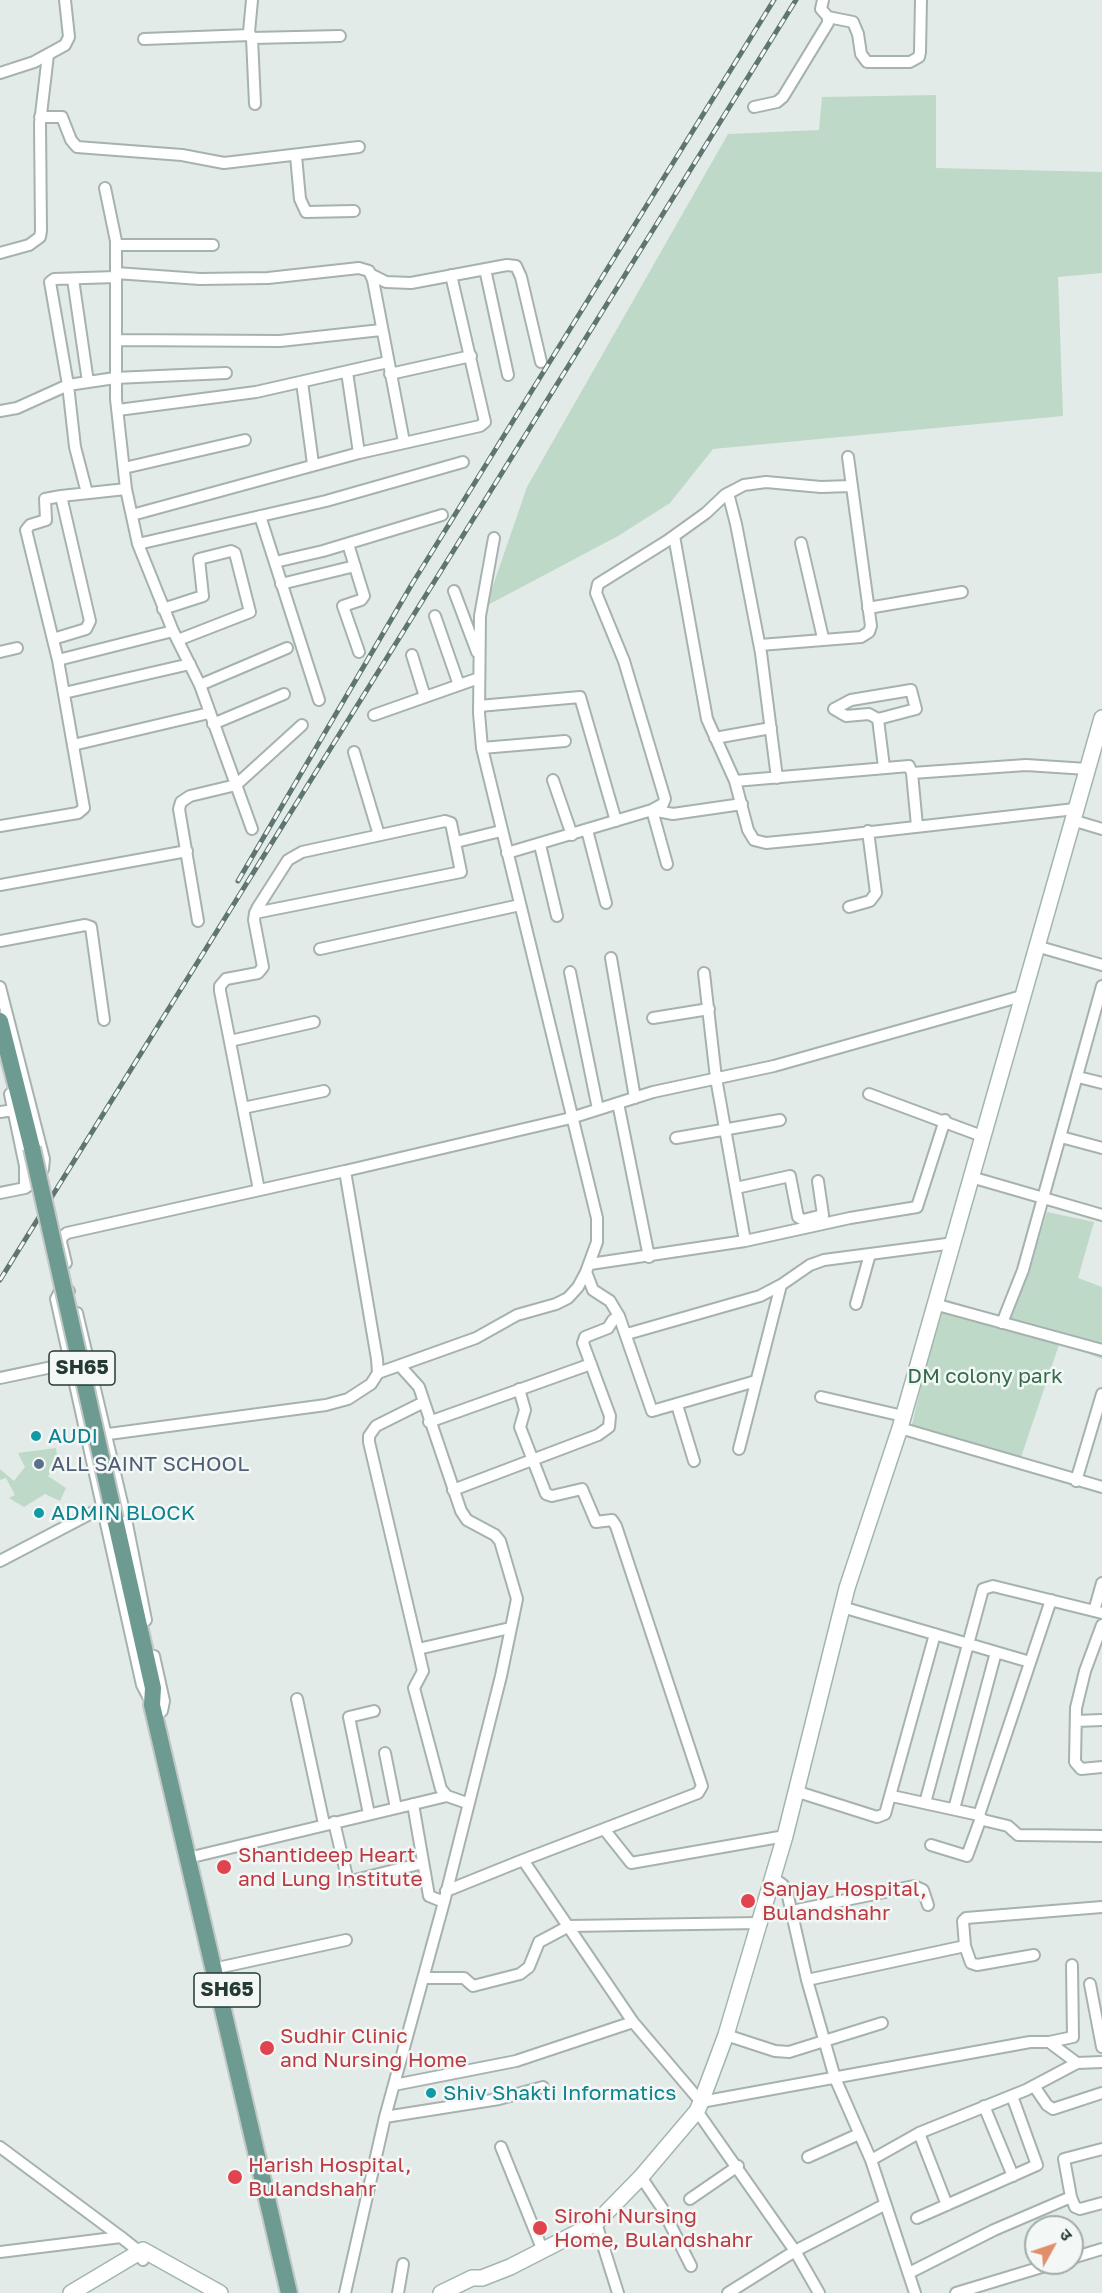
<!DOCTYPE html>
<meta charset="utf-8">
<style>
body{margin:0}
#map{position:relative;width:1102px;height:2293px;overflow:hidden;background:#e3ebe8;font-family:"Golos Text","Noto Sans Devanagari",sans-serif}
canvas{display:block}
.north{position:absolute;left:1024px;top:2215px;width:60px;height:60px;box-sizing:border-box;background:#f3f8f6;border:2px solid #a1aca9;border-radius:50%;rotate:50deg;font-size:16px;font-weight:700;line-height:24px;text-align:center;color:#253a35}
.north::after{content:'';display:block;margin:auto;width:21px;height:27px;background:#e18e6b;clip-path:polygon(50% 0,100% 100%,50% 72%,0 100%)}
</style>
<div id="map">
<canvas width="1102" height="2293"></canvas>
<div class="north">उ</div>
</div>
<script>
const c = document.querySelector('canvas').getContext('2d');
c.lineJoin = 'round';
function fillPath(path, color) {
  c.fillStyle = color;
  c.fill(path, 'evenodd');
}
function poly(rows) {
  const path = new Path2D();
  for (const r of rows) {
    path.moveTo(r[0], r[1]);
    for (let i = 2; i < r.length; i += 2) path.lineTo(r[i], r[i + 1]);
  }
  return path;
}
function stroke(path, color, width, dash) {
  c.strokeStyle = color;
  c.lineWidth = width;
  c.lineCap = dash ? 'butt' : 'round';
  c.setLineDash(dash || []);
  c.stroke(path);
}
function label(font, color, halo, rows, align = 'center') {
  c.font = font + ' "Golos Text",sans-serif';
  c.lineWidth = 5;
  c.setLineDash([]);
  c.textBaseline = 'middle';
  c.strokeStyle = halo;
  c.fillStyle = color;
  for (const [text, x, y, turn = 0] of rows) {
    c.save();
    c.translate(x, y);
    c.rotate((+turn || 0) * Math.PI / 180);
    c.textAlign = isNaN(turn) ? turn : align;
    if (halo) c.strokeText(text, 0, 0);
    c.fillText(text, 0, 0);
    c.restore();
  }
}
fillPath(poly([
 [936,95,936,168,1102,172,1102,273,1058,277,1063,416,713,449,670,503,618,536,486,606,527,487,728,134,819,130,822,97],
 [1047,1212,1094,1222,1078,1278,1102,1287,1102,1359,1060,1342,1018,1466,910,1433,942,1298,1008,1319,1029,1273],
 [56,1448,58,1462,48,1476,66,1488,60,1501,45,1494,24,1507,9,1498,15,1495,6,1478,0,1480,0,1469,14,1481,25,1467,18,1453]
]), '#bed9c7');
const street = poly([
 [252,0,249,32,252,38,340,36],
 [828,17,853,22,858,34,861,54,867,62,910,62,919,57,920,52,921,0],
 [252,38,255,104],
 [144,39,250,35],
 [0,73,34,62,65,45,69,37,65,0],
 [754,107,777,102,783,97,828,23,828,17,821,9,823,0],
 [40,117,62,117,71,140,77,147,182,155,224,163,359,147],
 [296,156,300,199,306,212,354,211],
 [105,188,116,241,116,399,126,489,138,544,173,631,200,685,252,829],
 [116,245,213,245],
 [0,253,29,245,40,237,41,231,40,123,48,55],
 [485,269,508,375],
 [116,273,200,279,268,278,359,268,369,271,373,280,404,442],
 [372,275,386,282,411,283,507,265,516,266,521,277,541,362],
 [73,279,88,382],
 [116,340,280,341,381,330],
 [390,374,471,356],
 [302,382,313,464],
 [118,410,256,392,388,362],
 [0,411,17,408,68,385,115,378,226,373],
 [359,453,480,426,485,422,451,275],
 [124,468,245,440],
 [87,493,75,447,68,385,50,282,54,279,116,277],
 [728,493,736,524,761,653,777,778],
 [132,515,359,453,347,372],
 [260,516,319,700],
 [674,536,707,719,735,781,748,830,754,840,766,843,818,838,1075,809],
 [801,543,823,638],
 [138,544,326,501,463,462],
 [348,544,364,596,361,600,343,606,359,652],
 [275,562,323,551,442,515],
 [281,584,355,566],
 [454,591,477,652],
 [868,608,962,592],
 [163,609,203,596,199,559,231,551,235,553,250,612,178,640],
 [435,616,459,685],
 [53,639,86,629,90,621,61,496,126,489],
 [760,645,861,637,869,632,871,626,848,457],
 [0,652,17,648],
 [412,655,425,697],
 [58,660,26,530,30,525,46,520,45,499,61,496],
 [200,685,287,648],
 [64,693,190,664],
 [479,706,580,697,616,821],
 [834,709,851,700,911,690,916,709,878,719],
 [834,709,846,716,869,714,878,719,884,767],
 [374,715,479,678],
 [213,724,284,694],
 [715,738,771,728],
 [73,745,209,713],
 [482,748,565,741],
 [354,752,379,835],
 [912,773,1026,765,1087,769],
 [553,780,572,835],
 [735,781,909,766,912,773,917,826],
 [1072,820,1102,829],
 [0,826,78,813,84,808,58,660,173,631],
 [587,830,606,903],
 [456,842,501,831],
 [540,845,557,916],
 [507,853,652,810,663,804,665,799,624,661,596,593,598,584,667,541,706,513,725,495,744,485,766,482,821,487,851,486],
 [667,864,652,810,673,814,742,804],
 [0,885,187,851],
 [849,907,870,901,876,893,868,831],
 [255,913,461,872,451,823,445,821,302,852,288,860,258,907,255,913,254,920,263,967,258,973,226,979,220,986,220,991,259,1190],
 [198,921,179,809,181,802,190,796,236,785,302,725],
 [0,941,85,925,91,927,104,1020],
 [1036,946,1102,965],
 [320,949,520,905],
 [611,958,635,1098],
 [570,972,598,1109],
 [0,987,44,1159,43,1169,36,1180,25,1188,0,1193],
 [653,1018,709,1009],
 [230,1041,314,1022],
 [1078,1077,1102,1083],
 [10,1094,25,1166,25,1188],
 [869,1094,982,1136],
 [618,1103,649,1257],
 [243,1108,324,1091],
 [0,1112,14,1110],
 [1061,1137,1102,1148],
 [676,1138,780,1120],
 [971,1177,1102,1215],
 [736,1188,790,1176,798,1217,803,1220,823,1215,818,1181],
 [745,1241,850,1218,917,1207,945,1120],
 [66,1263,61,1242,62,1237,67,1233,345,1171],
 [590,1264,745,1241,716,1078,704,973],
 [586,1272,593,1290,610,1301,619,1316,652,1411,756,1381],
 [69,1291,59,1293,56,1299,142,1685,152,1704],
 [856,1304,870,1254],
 [934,1304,1102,1350],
 [77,1313,127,1524,146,1620],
 [1002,1323,1023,1270,1102,986],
 [627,1334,760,1296,781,1285,810,1265,824,1260,954,1243],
 [378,1373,476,1338,517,1315,556,1304,568,1298,578,1287,586,1272,597,1242,597,1218,482,748,479,713,480,616,494,538],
 [0,1378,71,1363],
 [519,1389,525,1410,520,1427,546,1494,552,1496,582,1489,596,1522,612,1520,616,1526,702,1786,698,1793,523,1860],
 [821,1397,903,1416],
 [424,1402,376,1426,369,1436,369,1442,423,1671,414,1688,441,1789,447,1796,467,1803],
 [677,1405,694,1461],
 [429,1422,591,1364],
 [900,1428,1102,1487],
 [86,1437,326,1405,348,1399,371,1384,378,1373,377,1359,345,1171,571,1118,653,1092,774,1066,1022,996],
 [739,1449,781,1285],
 [1076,1481,1102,1394],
 [453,1490,598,1435,609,1427,610,1416,583,1343,585,1337,608,1328,613,1320,619,1316],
 [0,1561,103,1507],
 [842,1607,1030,1662],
 [1094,1611,1102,1583],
 [1102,1625,1085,1671,1076,1708,1075,1762,1081,1769,1102,1767],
 [418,1649,510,1628],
 [154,1656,164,1701,162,1711],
 [297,1699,324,1824],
 [1076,1721,1102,1720],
 [385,1753,396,1808],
 [795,1791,877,1817,885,1814,935,1634],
 [892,1796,979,1815,983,1820,1008,1826,1018,1835,1102,1836],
 [925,1803,983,1589,993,1586,1102,1613],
 [413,1804,429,1896,444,1902],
 [954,1809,996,1652],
 [369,1814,349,1717,374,1711],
 [979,1815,1051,1600],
 [334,1822,347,1877,351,1881,423,1863],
 [604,1829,631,1863,785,1836],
 [931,1845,967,1856,981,1818],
 [188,1858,447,1796],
 [772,1877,783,1885,787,1892,807,1980,835,2078,871,2160,915,2293],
 [446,1891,523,1860,633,2022,701,2102,1030,2042,1049,2042,1077,2063,1102,2062],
 [792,1911,914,1886,923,1890,928,1905],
 [1034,1955,977,1965,971,1963,965,1946,963,1921,966,1918,1102,1907],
 [222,1967,346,1940],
 [423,1978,464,1978,473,1986,520,1974,529,1967,539,1942,569,1926,759,1923],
 [807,1980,965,1946],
 [1090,1984,1102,2047],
 [726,2035,775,2051,789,2052,882,2023],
 [1049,2042,1073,2037,1072,1965],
 [394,2085,516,2061,633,2022],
 [1034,2086,1047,2105,1053,2109,1102,2093],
 [984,2106,1013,2176],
 [697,2111,795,2251,819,2293],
 [385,2117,499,2099,543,2087],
 [919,2133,947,2205],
 [0,2147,121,2237,136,2249,143,2260],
 [501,2147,543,2251],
 [808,2157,859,2134],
 [871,2160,919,2133,1026,2090,1077,2063],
 [641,2177,662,2208,691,2266],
 [1071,2197,1075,2207,1080,2209,1102,2203],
 [690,2199,738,2166],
 [917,2218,1037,2165,1012,2096],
 [596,2223,618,2293],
 [0,2252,121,2237],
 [1072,2258,1102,2249],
 [909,2273,994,2230,1071,2197,1064,2159,1102,2149],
 [345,2293,385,2117,444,1902,501,1676,517,1599,500,1541,495,1535,467,1520,461,1511,419,1387,401,1367],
 [398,2293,403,2264],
 [728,2293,795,2251,884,2205],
 [956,2293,1055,2263]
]);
const secondary = poly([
 [71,2293,143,2250,220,2293],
 [441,2293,472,2278,482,2278,510,2267,596,2223,641,2177,697,2111,701,2102,726,2035,785,1836,847,1588,900,1428,1102,718]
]);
const primary = poly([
 [0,1021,32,1148],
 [115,1519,153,1688,152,1705,289,2293]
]);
stroke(street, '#a6b2af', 14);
stroke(secondary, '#a3b5b0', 18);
stroke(primary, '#c2c8c6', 20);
stroke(street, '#fff', 10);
stroke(secondary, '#fff', 15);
stroke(primary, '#6d9b92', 16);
const rail = poly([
 [238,881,412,584,774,0],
 [0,1280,796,0]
]);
stroke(rail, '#5f7571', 5);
stroke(rail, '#f3f8f6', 3, [9]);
const primaryBridge = poly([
 [32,1148,115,1519]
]);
stroke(primaryBridge, '#c2c8c6', 20, []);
stroke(primaryBridge, '#6d9b92', 16);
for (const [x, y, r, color] of [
 [36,1436,6,"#0f9aa8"],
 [39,1464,6,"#5c6f8a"],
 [39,1513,6,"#0f9aa8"],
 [224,1867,8,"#e0444e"],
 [748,1901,8,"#e0444e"],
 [267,2048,8,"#e0444e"],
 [431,2093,6,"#0f9aa8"],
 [235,2177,8,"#e0444e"],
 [540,2228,8,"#e0444e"]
]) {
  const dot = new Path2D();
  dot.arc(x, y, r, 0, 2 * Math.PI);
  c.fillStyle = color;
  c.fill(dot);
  stroke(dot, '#f3f8f6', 2);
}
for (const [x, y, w] of [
 [82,1368,66],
 [227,1990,66]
]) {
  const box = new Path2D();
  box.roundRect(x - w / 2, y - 17, w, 34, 4.5);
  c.fillStyle = '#f3f8f6';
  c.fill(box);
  stroke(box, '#253a35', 1.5);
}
label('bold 20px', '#253a35', null, [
 ["SH65",82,1368],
 ["SH65",227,1990]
]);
label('21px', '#346c4c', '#f3f8f6', [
 ["DM colony park",985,1376]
]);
label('21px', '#0d838f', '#f3f8f6', [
 ["AUDI",48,1436],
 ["ADMIN BLOCK",51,1513],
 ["Shiv Shakti Informatics",443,2093]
], 'left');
label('21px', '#4e5e75', '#f3f8f6', [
 ["ALL SAINT SCHOOL",51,1464]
], 'left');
label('21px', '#be3a42', '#f3f8f6', [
 ["Shantideep Heart",238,1855],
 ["and Lung Institute",238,1879],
 ["Sanjay Hospital,",762,1889],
 ["Bulandshahr",762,1913],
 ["Sudhir Clinic",280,2036],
 ["and Nursing Home",280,2060],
 ["Harish Hospital,",248,2165],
 ["Bulandshahr",248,2189],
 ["Sirohi Nursing",554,2216],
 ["Home, Bulandshahr",554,2240]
], 'left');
</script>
